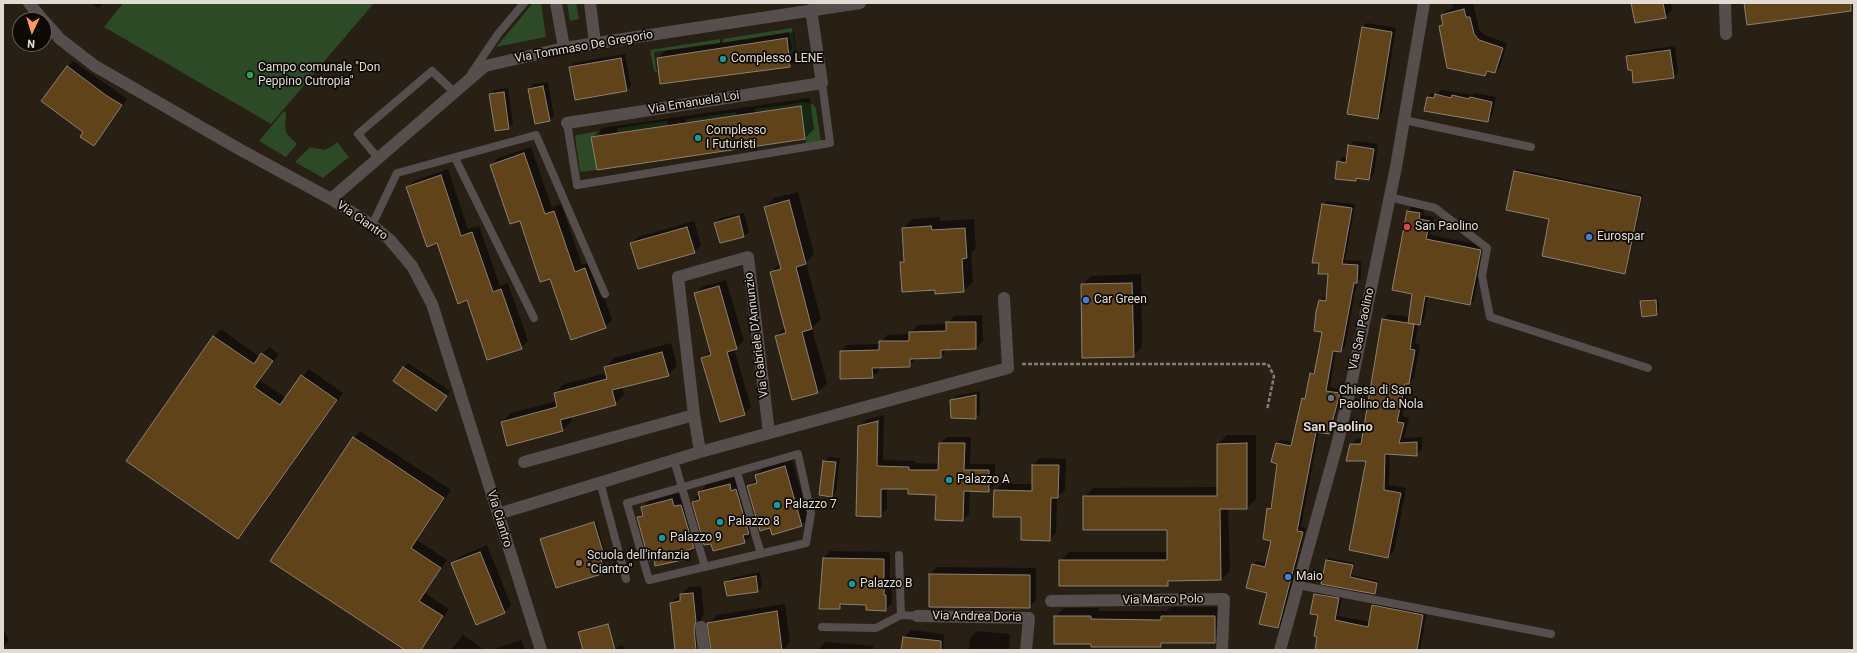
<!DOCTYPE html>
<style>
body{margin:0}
#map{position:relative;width:1857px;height:653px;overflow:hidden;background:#281f15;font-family:Roboto,sans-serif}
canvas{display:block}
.frame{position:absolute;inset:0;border:4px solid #e1dbd4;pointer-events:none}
.north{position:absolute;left:12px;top:12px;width:40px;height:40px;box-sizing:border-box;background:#0d0a06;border:1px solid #625e58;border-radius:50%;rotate:184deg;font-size:11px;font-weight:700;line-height:16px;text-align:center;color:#e1dbd4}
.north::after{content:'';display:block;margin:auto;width:14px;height:18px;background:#fe9c57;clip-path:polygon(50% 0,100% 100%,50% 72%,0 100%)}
</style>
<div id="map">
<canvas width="1857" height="653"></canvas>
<div class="frame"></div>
<div class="north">N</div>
</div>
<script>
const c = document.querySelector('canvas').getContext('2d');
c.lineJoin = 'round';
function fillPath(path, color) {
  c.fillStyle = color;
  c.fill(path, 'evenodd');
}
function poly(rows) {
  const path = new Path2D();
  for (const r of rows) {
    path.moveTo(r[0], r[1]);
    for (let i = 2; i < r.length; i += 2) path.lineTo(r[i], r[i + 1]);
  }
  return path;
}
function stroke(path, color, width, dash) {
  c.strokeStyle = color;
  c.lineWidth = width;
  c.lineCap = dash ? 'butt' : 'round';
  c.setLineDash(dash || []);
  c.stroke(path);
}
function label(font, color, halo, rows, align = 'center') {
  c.font = font + ' Roboto,sans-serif';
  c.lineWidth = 3.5;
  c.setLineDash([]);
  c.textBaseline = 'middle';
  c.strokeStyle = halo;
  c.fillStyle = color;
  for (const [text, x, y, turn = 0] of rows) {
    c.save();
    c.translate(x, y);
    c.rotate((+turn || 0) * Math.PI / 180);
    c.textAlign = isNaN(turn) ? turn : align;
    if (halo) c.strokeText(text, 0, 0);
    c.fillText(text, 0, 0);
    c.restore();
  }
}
fillPath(poly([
 [123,3,374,3,271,124,104,27],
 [533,3,541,3,546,37,496,47],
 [567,3,576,3,579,19,570,21],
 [792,28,795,50,789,56,789,52,792,48,789,32,723,43,723,39],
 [720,39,720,43,654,52,656,69,659,73,654,71,650,50],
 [805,102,814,105,816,109,821,142,806,144,800,106,756,113,755,109],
 [284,111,286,113,285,127,287,134,297,144,286,157,259,141],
 [736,112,737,116,687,123,686,119],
 [667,121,668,126,618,133,617,128],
 [600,131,597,170,580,172,575,137,576,135],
 [337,142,349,157,323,178,295,162,310,147,324,150,331,147]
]), '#2b4a25');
fillPath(poly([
 [92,3,103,3,98,9],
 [1452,3,1473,3,1479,29,1484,35,1507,43,1500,67,1495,72,1488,71,1484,75,1440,26,1444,23,1442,15,1447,10,1453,8],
 [1632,3,1671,3,1672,10,1665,17],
 [1745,3,1854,3,1854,10,1747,24],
 [1367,23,1396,28,1382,113,1377,118,1362,28],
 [794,32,797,59,790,66,661,83,658,58,665,51],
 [1675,46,1678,73,1673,77,1633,68,1627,56,1631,52],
 [625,54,631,86,627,90,570,67,574,63],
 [73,61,127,99,94,145,84,132,67,67],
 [548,82,554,116,550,120,536,123,529,89,533,84],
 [508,88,513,124,509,128,496,130,490,95,495,90],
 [1441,90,1473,95,1475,93,1496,97,1492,116,1488,120,1428,97,1433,93,1437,94],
 [810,98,814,129,805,138,598,169,592,138,602,128],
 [1354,141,1378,144,1374,174,1369,179,1359,177,1355,180,1338,162,1343,157,1347,158,1349,145],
 [531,147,552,208,561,204,582,265,592,262,612,320,605,327,551,277,491,165,498,158],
 [448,169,468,229,479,226,500,286,508,283,528,341,521,348,468,299,408,187,414,181],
 [1517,169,1643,195,1627,270,1625,272,1551,218,1507,209,1515,171],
 [798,192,814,254,806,263,821,319,812,328,827,383,818,392,793,399,776,336,785,327,771,273,780,263,765,207,774,198],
 [1327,201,1355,204,1345,260,1361,261,1361,278,1357,282,1345,347,1341,351,1336,350,1330,387,1343,390,1332,429,1328,433,1319,431,1301,527,1306,528,1282,623,1278,627,1268,593,1253,565,1257,561,1267,563,1273,540,1264,538,1268,508,1272,504,1278,463,1276,444,1280,440,1293,442,1303,399,1307,395,1311,373,1315,370,1323,331,1320,301,1324,297,1327,297,1329,273,1323,205],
 [1278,443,1296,446,1295,448,1278,445],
 [1412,207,1424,209,1423,215,1434,217,1430,235,1485,246,1474,300,1470,304,1428,296,1424,320,1418,324,1415,344,1420,345,1414,378,1409,383,1402,416,1409,418,1404,438,1422,437,1422,449,1417,455,1390,453,1389,485,1406,488,1394,551,1388,557,1367,460,1351,444,1357,439,1363,438,1383,319,1389,314,1409,317,1413,293,1393,289,1408,211],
 [744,213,749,232,744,236,721,242,715,223,720,218],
 [940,217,940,221,974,219,976,248,971,253,973,282,964,291,936,293,936,289,901,262,905,258,903,229,912,219],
 [694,221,701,245,694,252,631,243,638,237],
 [1141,274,1142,347,1133,356,1082,285,1091,276],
 [726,280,744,341,734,349,751,407,744,414,702,358,711,350,695,294,702,287],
 [1658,298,1659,312,1657,314,1642,316,1641,302,1643,300],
 [982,315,983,341,976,348,948,348,941,357,916,358,909,366,879,367,879,370,872,377,841,352,847,345,880,344,887,335,910,334,917,325,947,324,954,316],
 [221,329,260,357,269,347,279,354,260,380,286,398,309,369,343,393,245,531,238,538,128,461,214,336],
 [671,343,677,366,668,375,622,387,624,395,615,404,570,416,572,421,563,430,502,422,511,413,557,401,555,393,564,384,607,373,605,367,614,358],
 [560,414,563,425,561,425,558,415],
 [408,363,450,391,436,409,394,381],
 [980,391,980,414,975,418,951,401,956,396],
 [884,415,883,460,915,461,915,463,940,464,940,443,947,437,971,437,970,464,995,464,995,484,988,491,970,490,969,514,963,520,937,494,909,488,887,488,887,509,880,516,859,427,866,420],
 [360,431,451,490,417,540,447,560,425,593,449,609,422,650,406,650,354,438],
 [1227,435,1256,435,1256,499,1247,508,1228,508,1230,571,1221,580,1173,580,1167,585,1060,561,1069,552,1168,552,1168,529,1084,497,1093,488,1218,487,1218,444],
 [829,457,840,458,836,491,832,496,824,461],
 [1040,458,1066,459,1065,490,1057,497,1056,533,1049,540,995,491,1002,484,1033,484,1033,465],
 [792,460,809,518,802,525,772,533,748,486,757,479,756,475,763,468],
 [736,477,756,526,750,531,751,535,744,542,693,502,706,485],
 [679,493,681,500,688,498,700,540,687,558,656,565,639,517,643,513,642,508,649,501],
 [596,521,604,549,601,552,607,570,556,587,541,539],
 [487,545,511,605,504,612,452,564,459,557],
 [830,551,890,552,890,589,892,589,892,603,885,610,866,604,844,603,840,608,820,608,823,558],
 [1329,558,1354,563,1352,575,1378,581,1376,591,1374,593,1322,583,1327,560],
 [937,567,1036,568,1036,600,1029,607,930,574],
 [760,572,762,586,758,591,728,595,726,582,730,578],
 [701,586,704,613,701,619,704,643,709,649,712,649,708,624,717,615,785,604,790,642,783,650,676,650,671,603,689,587],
 [1319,590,1343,594,1338,616,1370,622,1373,605,1378,601,1427,610,1420,650,1316,650,1319,614,1315,595],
 [1171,607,1223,607,1223,633,1214,642,1165,642,1160,646,1092,643,1055,617,1064,608,1099,608,1099,611,1167,611],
 [3,630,9,640,3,648],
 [911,630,944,634,943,650,902,650,904,637],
 [977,631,1010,634,1009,650,969,650,970,638],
 [463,635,484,650,451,650],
 [521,640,525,650,496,650,498,648],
 [825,642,873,646,873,650,818,650],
 [623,645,624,650,612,650]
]), '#0007');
const building = poly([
 [1631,3,1663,3,1666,18,1635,23,1631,3],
 [1744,3,1851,3,1851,11,1747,25,1744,3],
 [1464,9,1466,17,1470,17,1474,34,1479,40,1503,48,1495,73,1487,71,1485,76,1447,68,1439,26,1443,25,1441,15,1464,9],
 [1362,27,1392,32,1378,119,1347,114,1362,27],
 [787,38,790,67,660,84,657,58,787,38],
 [1670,50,1674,78,1633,83,1632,70,1628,70,1626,56,1670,50],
 [621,58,627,91,575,100,569,67,621,58],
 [67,66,107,96,122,105,94,146,80,137,83,132,41,101,67,66],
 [543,86,550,121,535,124,528,89,543,86],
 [504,92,509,129,495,131,489,94,504,92],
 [1435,94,1451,98,1452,95,1469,99,1470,97,1492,102,1488,122,1424,111,1427,97,1434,98,1435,94],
 [801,106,805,139,597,170,591,137,801,106],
 [1348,145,1374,149,1369,180,1356,178,1356,181,1335,179,1337,161,1346,163,1348,145],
 [524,153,545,214,554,211,575,272,585,268,606,328,571,340,550,279,540,282,520,221,510,224,490,165,524,153],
 [1514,171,1641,197,1625,274,1542,256,1549,219,1506,210,1514,171],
 [441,175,461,236,472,232,493,292,501,289,522,349,487,360,467,300,458,304,437,243,427,247,406,187,441,175],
 [789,200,806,264,796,267,812,329,802,332,818,393,792,400,775,336,786,333,770,272,781,269,764,207,789,200],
 [1322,204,1352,208,1342,264,1358,265,1357,283,1354,283,1341,352,1333,351,1326,391,1340,393,1329,434,1316,432,1297,531,1303,532,1278,628,1259,624,1267,593,1246,588,1252,564,1265,567,1271,541,1263,539,1267,508,1271,509,1274,487,1277,464,1271,462,1276,443,1291,446,1302,398,1305,399,1310,373,1314,374,1319,349,1322,332,1314,331,1316,312,1319,300,1326,301,1328,274,1318,274,1319,263,1312,263,1322,204],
 [1407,211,1420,213,1419,219,1430,221,1426,239,1481,250,1470,305,1425,296,1420,325,1408,323,1412,294,1392,290,1407,211],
 [739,216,744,237,720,243,714,223,739,216],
 [931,226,932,230,965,228,967,258,962,259,964,292,935,294,935,290,902,292,900,262,904,262,902,228,931,226],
 [687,227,695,253,638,269,630,243,687,227],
 [1132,283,1134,357,1082,358,1081,284,1132,283],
 [719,286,737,349,727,352,745,415,720,422,701,358,711,355,694,293,719,286],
 [1656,300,1657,315,1642,317,1640,301,1656,300],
 [1382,319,1414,324,1410,349,1415,350,1409,384,1405,384,1397,422,1404,423,1399,443,1417,442,1417,456,1385,454,1384,490,1401,493,1388,558,1349,550,1366,461,1346,461,1350,444,1361,444,1382,319],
 [946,322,976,322,976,349,941,350,941,358,910,359,910,367,872,368,873,378,840,379,840,351,879,350,879,341,909,341,909,332,946,331,946,322],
 [213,336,254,364,261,353,273,361,254,387,280,405,301,375,337,400,238,539,126,461,213,336],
 [662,352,669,376,612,390,616,405,560,420,563,431,507,446,501,422,557,407,554,393,607,379,604,367,662,352],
 [403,367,447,396,436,411,393,381,403,367],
 [976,395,976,419,951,418,950,400,976,395],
 [878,421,877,466,909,467,909,470,938,470,939,443,965,443,964,470,989,470,989,492,964,491,963,521,935,520,936,495,908,494,908,489,881,489,881,517,856,516,858,426,878,421],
 [353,437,444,498,411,548,441,568,419,601,443,616,421,650,405,650,270,561,353,437],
 [1247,443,1247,509,1220,509,1221,580,1168,581,1168,586,1059,586,1059,560,1167,560,1167,530,1083,530,1083,496,1217,496,1217,444,1247,443],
 [823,461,836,462,832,497,819,495,823,461],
 [1032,465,1059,465,1058,498,1051,498,1050,541,1021,540,1021,517,993,517,994,490,1032,491,1032,465],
 [785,466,802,526,772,535,770,528,760,531,747,486,757,483,755,475,785,466],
 [730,484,731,491,736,489,749,534,743,535,745,543,713,551,711,544,704,545,692,502,700,500,698,492,730,484],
 [672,499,674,506,681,505,694,548,685,551,687,559,655,566,654,559,649,561,637,517,643,516,641,507,672,499],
 [594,522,603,552,599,553,605,573,556,588,540,539,594,522],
 [480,552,505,613,476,625,451,563,480,552],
 [823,558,884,559,884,595,886,595,886,611,866,610,866,605,840,604,840,609,819,609,823,558],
 [1326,560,1353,565,1350,577,1377,583,1375,594,1321,584,1326,560],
 [929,574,1030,575,1030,608,929,607,929,574],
 [756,576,758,592,727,596,724,582,756,576],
 [693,593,696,622,694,628,696,650,675,650,670,603,680,601,680,594,693,593],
 [1314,594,1339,598,1335,620,1368,627,1372,605,1423,615,1417,650,1315,650,1317,637,1314,636,1318,615,1310,614,1314,594],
 [777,611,782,650,711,650,707,623,777,611],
 [1054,616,1091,616,1091,619,1161,620,1161,616,1215,616,1215,643,1161,643,1161,647,1091,647,1091,644,1054,644,1054,616],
 [608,624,615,650,583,650,578,632,608,624],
 [903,637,941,641,941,650,901,650,903,637]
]);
fillPath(building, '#604318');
stroke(building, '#8b8073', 1);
stroke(poly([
 [1022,364,1268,364,1274,376,1267,410]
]), '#857d75', 2.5, [4, 2]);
stroke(poly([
 [471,74,498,34,524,3],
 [1404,120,1531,147],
 [567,123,577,185,830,143,822,83],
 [378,158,358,134,432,71,454,92],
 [455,158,534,318],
 [1389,197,1435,208,1487,248,1482,276,1490,317,1648,368],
 [372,225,397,173,536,135,605,294],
 [798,454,811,513,806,543,649,580,627,503,798,454],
 [674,460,705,567],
 [737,472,761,554],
 [600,482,626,579],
 [899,555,901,615],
 [1298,585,1551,634],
 [822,627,876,628,901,615,917,616]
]), '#564e4d', 8);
stroke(poly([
 [556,3,564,48],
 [590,3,595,43],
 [1725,3,1726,34],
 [567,123,822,83,811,10],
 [700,452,694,415,678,277,748,257,769,433],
 [524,462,694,415],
 [498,514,700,452,1008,368,1004,298],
 [1051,601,1224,599,1222,650],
 [917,616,1029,618,1026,650],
 [701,627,704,650]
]), '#564e4d', 12);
stroke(poly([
 [29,3,43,20],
 [44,21,60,39,95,66,239,149,331,199,372,225,390,240,412,266,432,304,541,650],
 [331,199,485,66,564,48,860,3],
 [1280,650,1337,445,1350,390,1396,167,1424,3]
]), '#564e4d', 12);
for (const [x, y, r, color] of [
 [723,59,4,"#0f9aa8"],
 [250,75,4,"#2e9e5b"],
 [698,138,4,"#0f9aa8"],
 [1407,227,4,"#e0444e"],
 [1589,237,4,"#3f7fe0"],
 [1086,300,4,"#3f7fe0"],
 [1331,398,4,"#6b7280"],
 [949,480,4,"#0f9aa8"],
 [777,505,4,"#0f9aa8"],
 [720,522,4,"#0f9aa8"],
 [662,538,4,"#0f9aa8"],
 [579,563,4,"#8d6e63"],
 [1288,577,4,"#3f7fe0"],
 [852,584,4,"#0f9aa8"]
]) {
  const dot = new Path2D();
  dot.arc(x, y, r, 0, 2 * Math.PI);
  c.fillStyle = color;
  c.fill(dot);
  stroke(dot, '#0d0a06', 1.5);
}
label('12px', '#e1dbd4', '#0d0a06', [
 ["Via Tommaso De Gregorio",584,47,-10],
 ["Via Emanuela Loi",694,103,-9],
 ["Via Ciantro",362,221,35],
 ["Via San Paolino",1362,329,-78],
 ["Via Gabriele D'Annunzio",757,335,-97],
 ["Via Ciantro",499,519,73],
 ["Via Marco Polo",1163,600,-1],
 ["Via Andrea Doria",977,617,1]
]);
label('12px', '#e1dbd4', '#0d0a06', [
 ["Complesso LENE",731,59],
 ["Campo comunale \"Don",258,68],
 ["Peppino Cutropia\"",258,82],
 ["Complesso",706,131],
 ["I Futuristi",706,145],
 ["San Paolino",1415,227],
 ["Eurospar",1597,237],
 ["Car Green",1094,300],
 ["Chiesa di San",1339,391],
 ["Paolino da Nola",1339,405],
 ["Palazzo A",957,480],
 ["Palazzo 7",785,505],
 ["Palazzo 8",728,522],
 ["Palazzo 9",670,538],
 ["Scuola dell'infanzia",587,556],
 ["\"Ciantro\"",587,570],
 ["Maio",1296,577],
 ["Palazzo B",860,584]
], 'left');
label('bold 13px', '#e1dbd4', '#0d0a06', [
 ["San Paolino",1338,428]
]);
</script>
